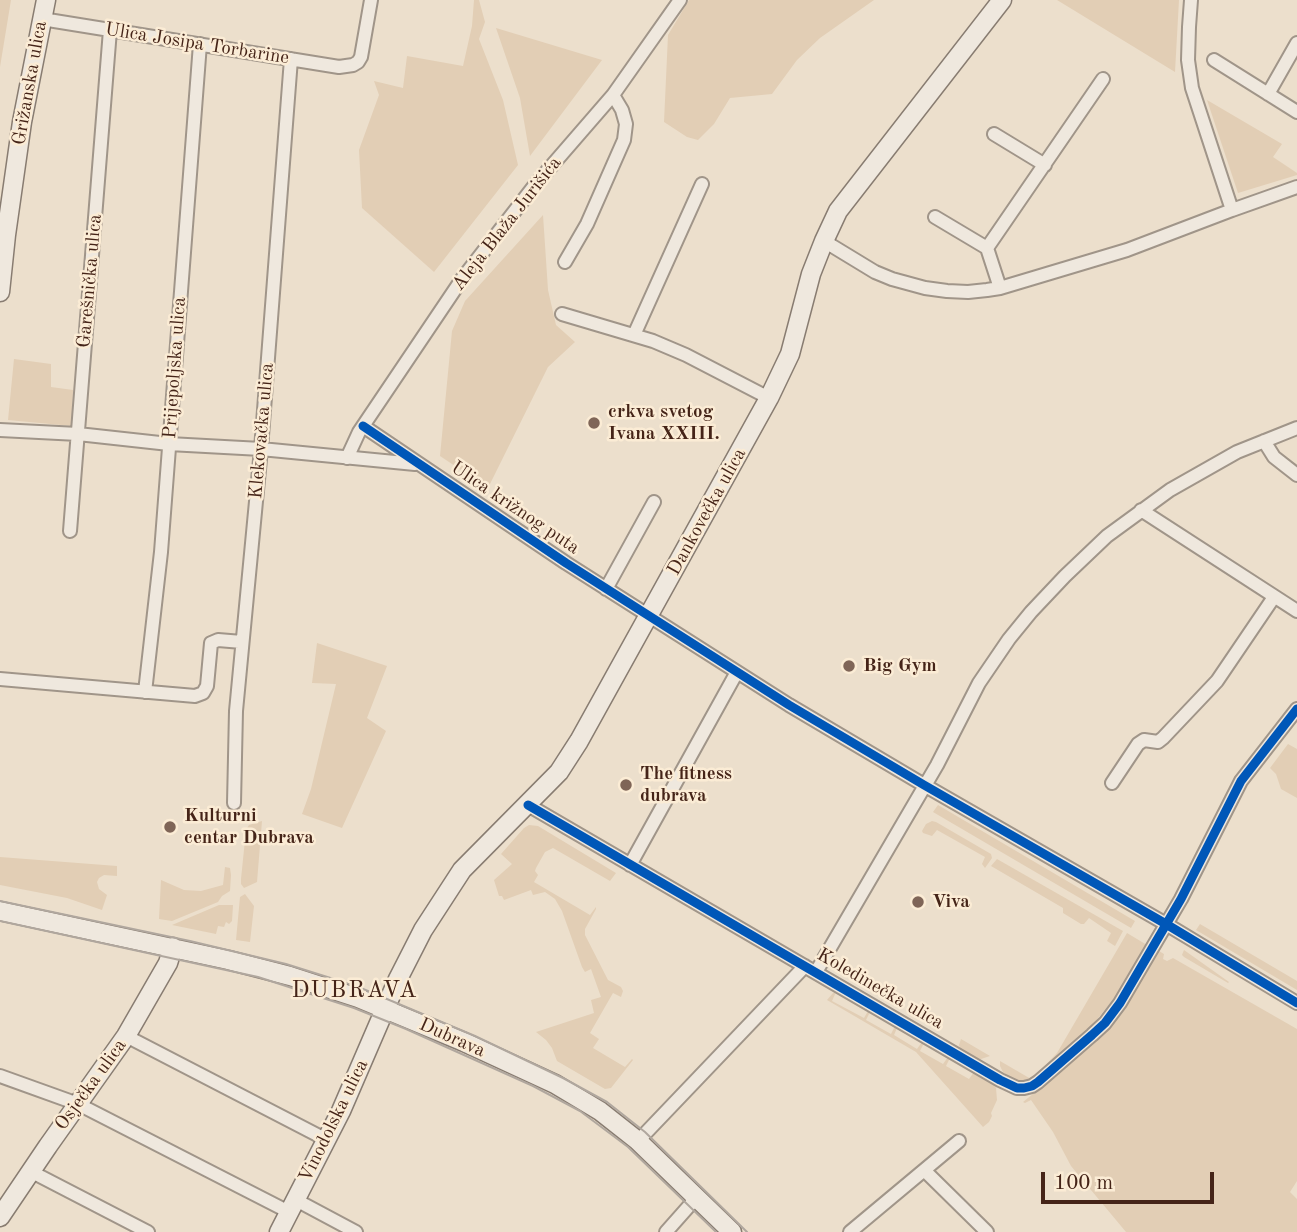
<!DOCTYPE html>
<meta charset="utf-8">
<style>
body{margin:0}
#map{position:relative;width:1297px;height:1232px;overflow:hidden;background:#ecdfcc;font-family:"Old Standard TT",serif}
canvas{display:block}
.scale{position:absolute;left:1041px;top:1172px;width:173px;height:32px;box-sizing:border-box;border:4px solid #452418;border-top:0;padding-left:9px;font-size:21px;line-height:24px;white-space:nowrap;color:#452418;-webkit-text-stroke:5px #fbecd5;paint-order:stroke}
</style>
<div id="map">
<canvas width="1297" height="1232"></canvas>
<div class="scale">100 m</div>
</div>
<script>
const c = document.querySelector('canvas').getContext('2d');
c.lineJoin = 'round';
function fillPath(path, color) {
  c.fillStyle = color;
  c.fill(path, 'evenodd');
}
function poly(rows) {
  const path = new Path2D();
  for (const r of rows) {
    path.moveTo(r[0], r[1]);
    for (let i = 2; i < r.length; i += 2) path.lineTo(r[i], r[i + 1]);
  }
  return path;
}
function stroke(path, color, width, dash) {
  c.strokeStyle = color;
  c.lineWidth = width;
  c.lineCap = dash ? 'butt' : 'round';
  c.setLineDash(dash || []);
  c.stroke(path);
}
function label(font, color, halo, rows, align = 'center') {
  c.font = font + ' "Old Standard TT",serif';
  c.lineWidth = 5;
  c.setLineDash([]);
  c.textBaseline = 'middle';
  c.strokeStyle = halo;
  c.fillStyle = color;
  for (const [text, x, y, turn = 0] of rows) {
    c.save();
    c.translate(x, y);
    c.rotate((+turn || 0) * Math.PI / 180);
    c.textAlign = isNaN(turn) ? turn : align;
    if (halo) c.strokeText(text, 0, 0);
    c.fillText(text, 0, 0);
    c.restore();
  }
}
fillPath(poly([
 [0,0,11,0,0,67],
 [474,0,479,0,485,22,479,39,503,100,518,165,434,272,362,208,359,150,379,95,374,81,403,88,407,56,463,66,472,26],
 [689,0,874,0,820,38,797,60,772,94,730,98,714,124,698,140,687,137,664,122,668,35],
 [1057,0,1179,0,1175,72],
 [496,28,602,60,530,156,520,98],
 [1207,100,1282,144,1273,157,1297,173,1297,175,1238,193],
 [543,215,548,290,556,325,575,342,548,367,488,488,440,456,452,331,465,301],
 [14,359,51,364,51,387,73,390,72,426,8,420],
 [317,643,387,666,367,718,386,731,342,828,302,814,311,789,336,684,312,683],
 [1288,744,1297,749,1297,798,1281,789,1276,774,1270,768],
 [938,805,1135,921,1131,928,933,812],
 [262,821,257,882,244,888,241,884,241,879,246,830,249,825],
 [932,821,936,822,991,854,992,858,985,868,982,864,985,857,937,830,932,836,923,833,922,831,926,824],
 [529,825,538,826,616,873,610,881,553,848,545,852,536,868,535,871,538,875,534,882,590,915,596,907,596,909,585,929,585,935,608,980,621,987,623,991,621,997,613,993,590,1033,599,1039,593,1048,625,1067,632,1059,633,1060,611,1088,605,1089,557,1061,552,1048,546,1040,536,1032,594,1013,591,1000,601,997,591,969,585,972,582,967,562,911,555,899,545,892,533,895,531,890,504,900,502,896,499,896,494,880,512,864,501,854,524,828],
 [0,857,117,866,117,876,104,875,99,878,97,882,99,889,107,895,102,910,67,898,0,885],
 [997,859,1123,931,1115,946,1107,941,1111,933,1089,918,1084,924,1081,924,1063,913,1063,908,991,866],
 [225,867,230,868,231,875,230,891,222,896,218,902,172,921,159,919,161,880,184,890,201,891,223,885],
 [245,894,254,906,250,942,236,940,240,897],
 [219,905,233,905,232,921,229,924,226,922,224,927,218,926,216,934,172,925],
 [1200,924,1297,981,1297,990,1196,930],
 [1127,933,1147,945,1121,990,1090,1028,1034,1077,1057,1053],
 [1184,950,1229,982,1228,983,1184,957,1182,955],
 [1159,951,1164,954,1163,959,1167,961,1173,958,1297,1029,1297,1181,1290,1192,1297,1199,1297,1232,1126,1232,1071,1166,1053,1132,1031,1100,1025,1103,1023,1102,1066,1067,1099,1038,1124,1008],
 [836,992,832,1001,864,1018,868,1011,870,1012,866,1020,891,1034,895,1026,897,1028,894,1035,917,1049,922,1042,924,1043,920,1051,943,1064,948,1057,950,1058,946,1066,969,1079,974,1072,993,1084,996,1088,997,1100,991,1113,992,1116,989,1122,983,1127,916,1052,827,1000,833,993],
 [961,1039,990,1056,978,1060,961,1050,959,1045],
 [1000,1061,1031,1079,1022,1081,1014,1080,1003,1072,1000,1066]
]), '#e2ceb5');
const street = poly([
 [1191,0,1189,27,1188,60,1192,88,1232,210],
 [42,19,339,67,353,65,358,62,361,57,371,0],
 [1214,60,1297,112],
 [1268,94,1297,43],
 [994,134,1045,165],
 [935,217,987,248],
 [824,241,875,272,892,279,925,288,947,291,968,292,987,290,1000,288,1127,250,1232,210,1297,187],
 [565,262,587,224,624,140,626,124,622,110,613,95],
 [1000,288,987,248,1103,79],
 [562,314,653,341,686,355,769,398],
 [634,335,702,184],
 [363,426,566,563,789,705,924,785,1166,924,1297,1003],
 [0,430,78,434,169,444,261,449,415,464],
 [1264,441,1274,457,1297,475],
 [347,458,359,432,462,279,535,185,613,95,680,0],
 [1141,510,1297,611],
 [70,531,110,30],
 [606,589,654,502],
 [0,679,195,696,203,693,207,686,211,643,218,640,242,642],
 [145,692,161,552,200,44],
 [1112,783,1138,744,1144,740,1158,742,1163,738,1217,681,1274,597],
 [234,803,236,711,261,449,291,59],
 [528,805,1000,1080,1017,1088,1024,1088,1032,1086,1038,1082,1092,1035,1105,1023,1120,1003,1181,899,1241,781,1297,709],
 [630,865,737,672],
 [816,972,937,765,979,683,1009,639,1031,612,1065,576,1107,536,1170,490,1237,452,1297,428],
 [126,1036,327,1140],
 [0,1076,78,1104,289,1212],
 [638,1141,805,966],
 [30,1171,148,1232],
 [925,1171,987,1232],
 [296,1200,356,1232],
 [666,1232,697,1197],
 [850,1232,959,1141]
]);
const secondary = poly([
 [0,292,6,235,22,122,46,0],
 [0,911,228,960,290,976,358,998,464,1042,555,1084,600,1111,638,1141,732,1232],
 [0,1217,48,1146,126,1036,168,963,173,947],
 [279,1232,341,1111,398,979,423,930,462,870,559,772,579,741,769,398,790,354,811,274,824,241,838,211,1002,0]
]);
stroke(street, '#a09589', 16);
stroke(secondary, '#887c71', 21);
stroke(street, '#efe8de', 12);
stroke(secondary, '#efe8de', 18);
stroke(poly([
 [0,901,190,941,286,964,356,986,475,1036,563,1078,607,1102,645,1132,747,1232],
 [0,921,258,977,354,1008,406,1029,533,1086,580,1111,628,1147,716,1232]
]), '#b0a79e', 2);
stroke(poly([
 [363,426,566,563,789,705,924,785,1166,924,1297,1003],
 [528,805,1000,1080,1017,1088,1024,1088,1032,1086,1038,1082,1092,1035,1105,1023,1120,1003,1181,899,1241,781,1297,709]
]), '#0057b8', 9);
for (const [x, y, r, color] of [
 [594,423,7,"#7f6557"],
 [849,666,7,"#7f6557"],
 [626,785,7,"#7f6557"],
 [170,827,7,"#7f6557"],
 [918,902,7,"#7f6557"]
]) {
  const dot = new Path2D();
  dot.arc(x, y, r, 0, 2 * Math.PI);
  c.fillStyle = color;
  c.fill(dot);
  stroke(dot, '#fbecd5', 2.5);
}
label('19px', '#452418', '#fbecd5', [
 ["Ulica Josipa Torbarine",197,44,9],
 ["Grižanska ulica",30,83,-80],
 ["Aleja Blaža Jurišića",507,224,-52],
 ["Garešnička ulica",90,281,-85],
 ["Prijepoljska ulica",175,368,-86],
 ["Klekovačka ulica",262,431,-85],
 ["Ulica križnog puta",515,508,34],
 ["Dankovečka ulica",707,512,-61],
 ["Koledinečka ulica",880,989,30],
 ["Dubrava",452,1038,24],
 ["Osječka ulica",91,1085,-54],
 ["Vinodolska ulica",334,1121,-64]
]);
label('bold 19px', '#452418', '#fbecd5', [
 ["crkva svetog",608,412],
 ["Ivana XXIII.",608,434],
 ["Big Gym",863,666],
 ["The fitness",640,774],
 ["dubrava",640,796],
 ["Kulturni",184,816],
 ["centar Dubrava",184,838],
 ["Viva",932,902]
], 'left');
c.letterSpacing = '2px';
label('23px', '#452418', '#fbecd5', [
 ["DUBRAVA",355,991]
]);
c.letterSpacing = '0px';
</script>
